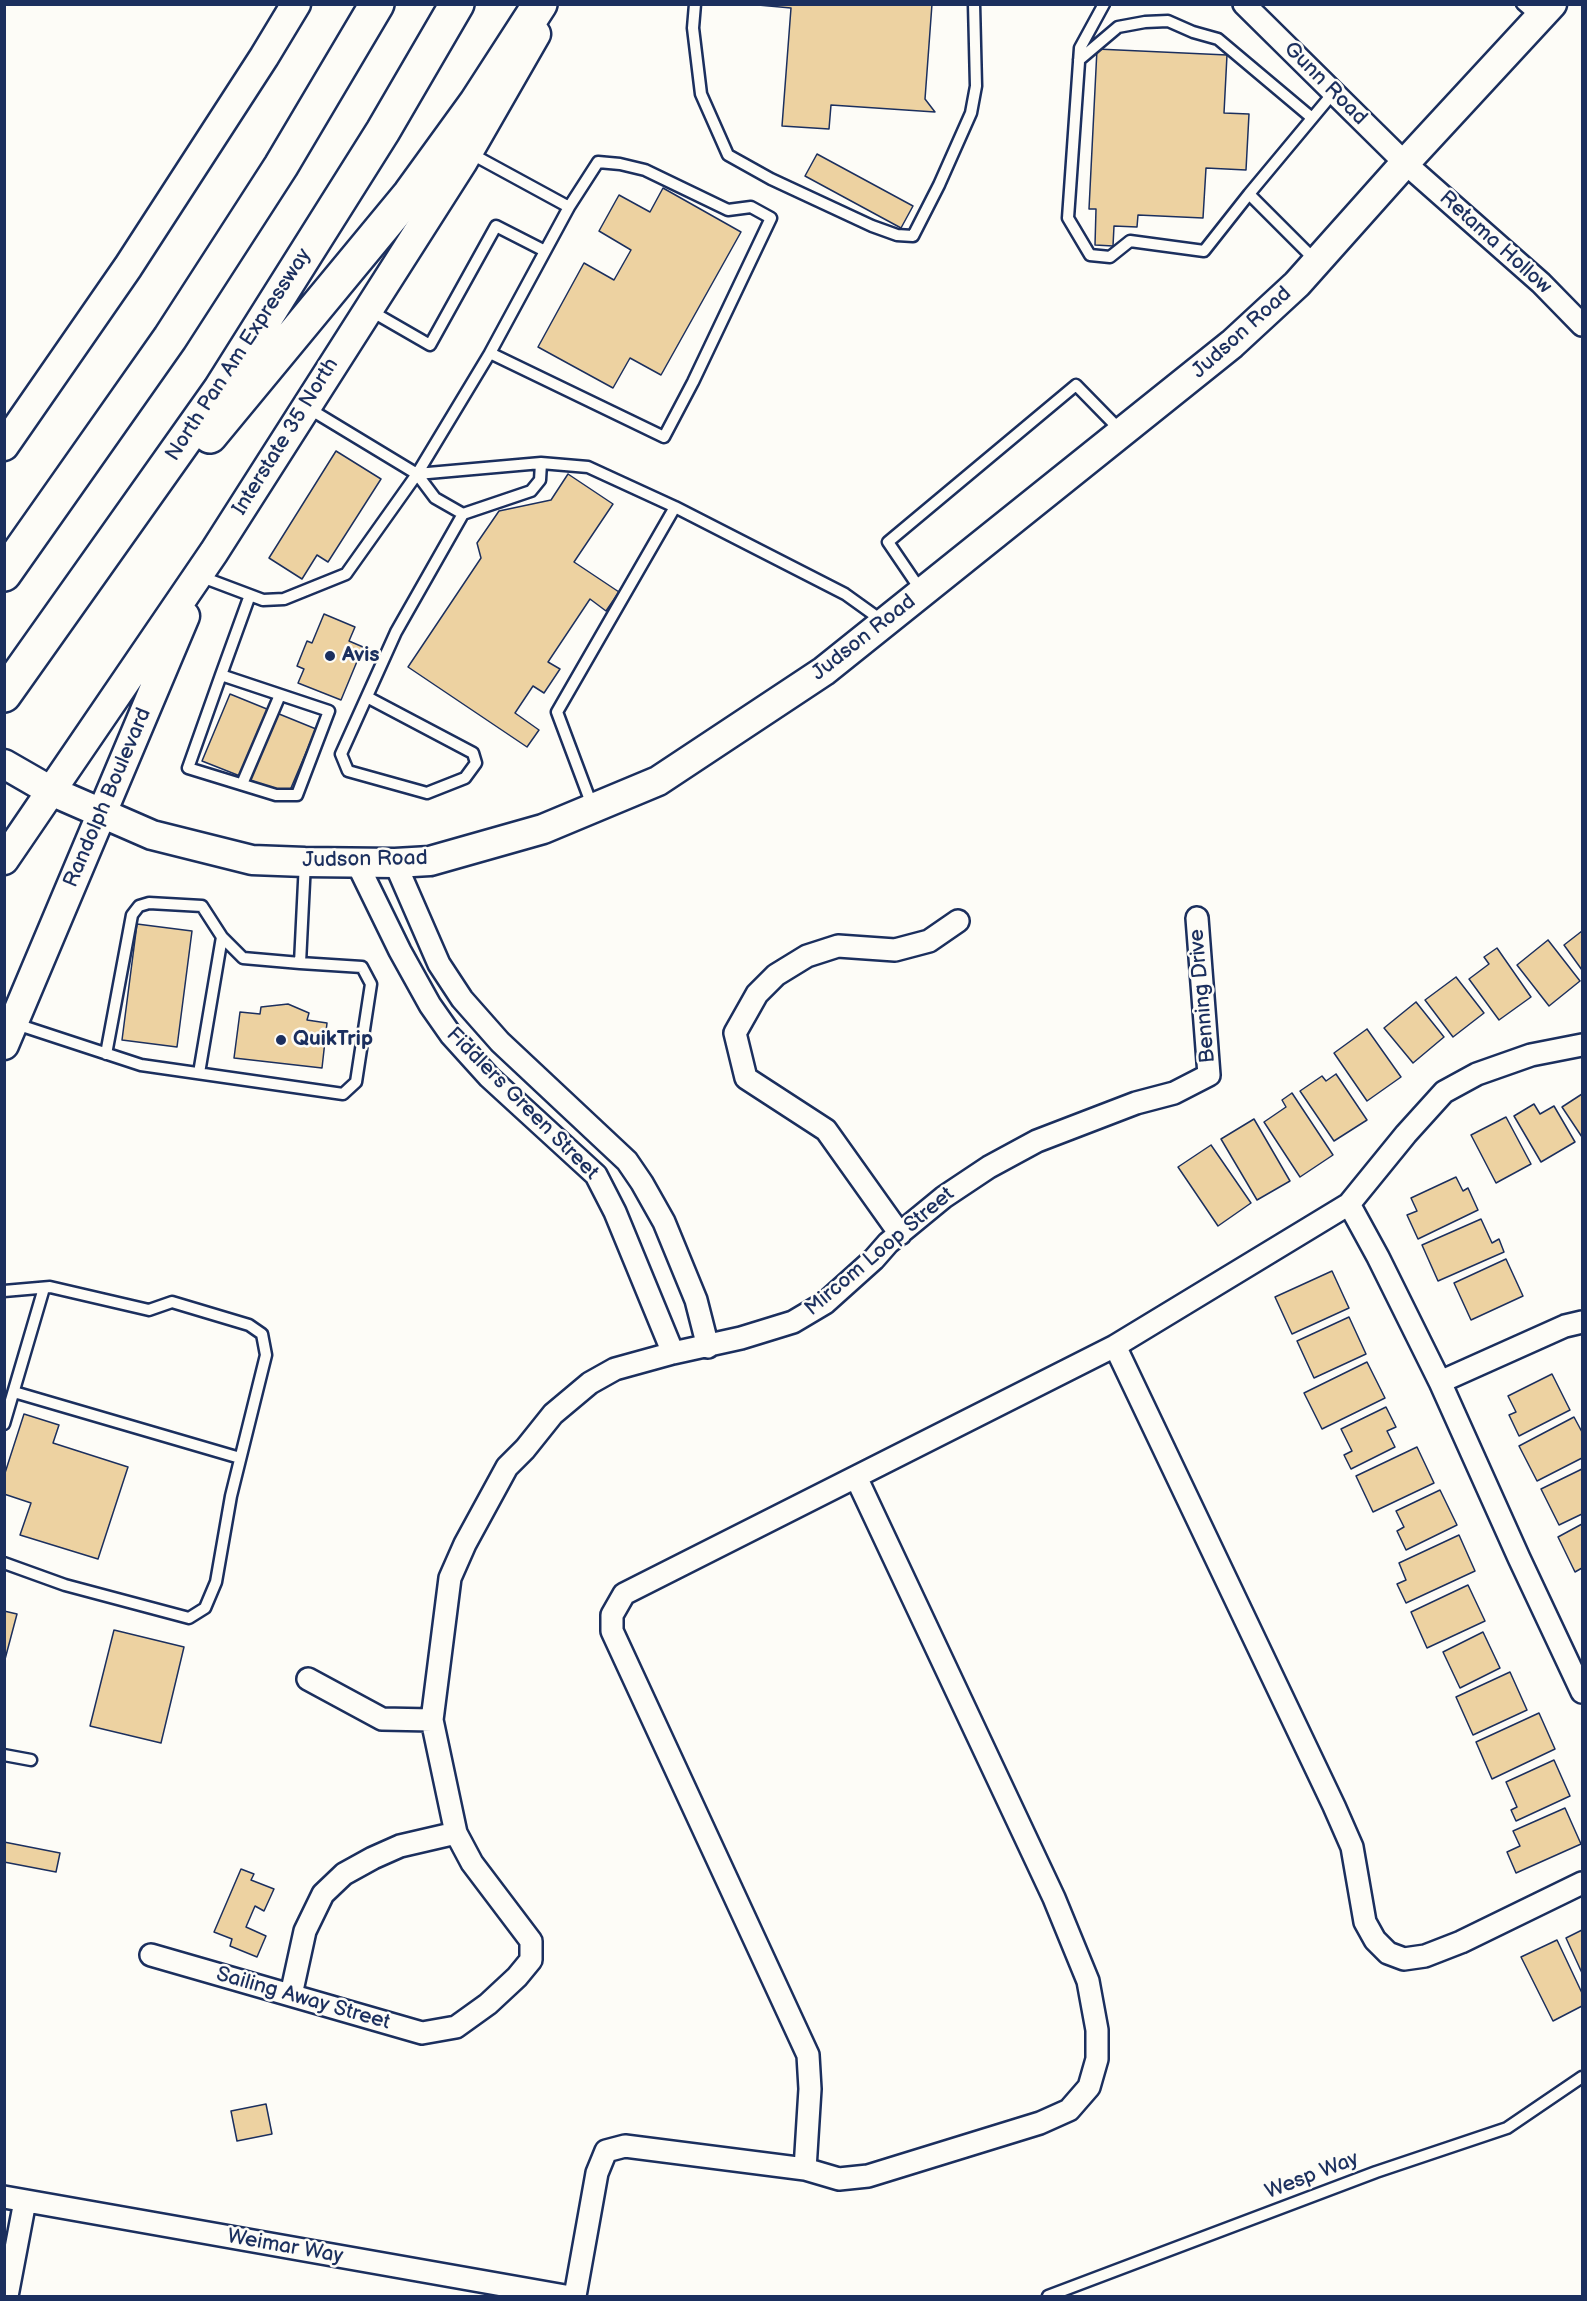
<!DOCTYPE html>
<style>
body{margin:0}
#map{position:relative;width:1587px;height:2301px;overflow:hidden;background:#fdfcf7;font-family:"Balsamiq Sans",sans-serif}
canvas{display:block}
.frame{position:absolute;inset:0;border:6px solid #1b2f5e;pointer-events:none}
</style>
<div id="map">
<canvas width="1587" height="2301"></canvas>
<div class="frame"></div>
</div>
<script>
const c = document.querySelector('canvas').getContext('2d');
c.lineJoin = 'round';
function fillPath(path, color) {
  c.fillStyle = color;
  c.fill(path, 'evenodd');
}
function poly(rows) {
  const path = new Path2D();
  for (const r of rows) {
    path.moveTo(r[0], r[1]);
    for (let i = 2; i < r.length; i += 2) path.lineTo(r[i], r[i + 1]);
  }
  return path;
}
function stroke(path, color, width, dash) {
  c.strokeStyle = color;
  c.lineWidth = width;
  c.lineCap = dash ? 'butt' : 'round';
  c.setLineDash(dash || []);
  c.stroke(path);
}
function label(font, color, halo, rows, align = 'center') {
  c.font = font + ' "Balsamiq Sans",sans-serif';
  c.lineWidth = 5;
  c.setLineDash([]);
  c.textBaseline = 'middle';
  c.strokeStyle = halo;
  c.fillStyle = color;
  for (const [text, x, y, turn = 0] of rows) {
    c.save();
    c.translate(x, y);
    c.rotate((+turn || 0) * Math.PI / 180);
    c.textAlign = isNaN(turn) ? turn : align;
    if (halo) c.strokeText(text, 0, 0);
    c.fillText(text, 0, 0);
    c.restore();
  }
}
const building = poly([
 [932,4,925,99,935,112,831,105,829,129,782,126,791,8,747,4,932,4],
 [1097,49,1227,55,1224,113,1249,114,1246,170,1206,168,1203,218,1138,215,1137,227,1114,226,1113,246,1095,245,1096,209,1089,209,1097,49],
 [817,154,913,206,901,228,805,176,817,154],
 [663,188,741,232,661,375,630,358,613,388,538,347,584,263,614,280,631,250,599,231,619,195,650,212,663,188],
 [336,451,381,479,328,562,317,555,302,579,269,558,336,451],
 [568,474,613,504,574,562,619,592,606,611,590,599,548,662,560,669,544,693,533,686,515,713,539,730,527,747,408,667,481,558,477,543,499,511,551,500,568,474],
 [324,614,355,627,349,641,363,647,341,700,298,683,304,669,297,666,307,641,312,643,324,614],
 [230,694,316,729,288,795,202,761,230,694],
 [137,924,192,931,177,1047,122,1040,137,924],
 [1582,931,1582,970,1564,945,1582,931],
 [1548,940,1580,981,1549,1006,1517,965,1548,940],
 [1497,948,1531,997,1499,1020,1469,979,1489,964,1484,957,1497,948],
 [1456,977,1484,1013,1453,1037,1425,1000,1456,977],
 [1416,1002,1444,1037,1413,1063,1384,1028,1416,1002],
 [288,1004,309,1013,307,1020,327,1023,322,1068,234,1058,240,1012,260,1014,261,1007,288,1004],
 [1367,1029,1401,1077,1367,1101,1334,1053,1367,1029],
 [1336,1074,1367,1120,1334,1141,1300,1091,1322,1076,1326,1081,1336,1074],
 [1292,1093,1333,1155,1300,1177,1264,1122,1286,1107,1282,1100,1292,1093],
 [1582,1094,1582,1137,1562,1107,1582,1094],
 [1534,1104,1540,1114,1554,1106,1575,1142,1541,1162,1514,1116,1534,1104],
 [1506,1117,1531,1164,1496,1183,1471,1135,1506,1117],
 [1254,1119,1290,1181,1257,1200,1221,1139,1254,1119],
 [1211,1145,1251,1203,1218,1226,1178,1167,1211,1145],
 [1456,1177,1463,1191,1468,1188,1478,1210,1418,1239,1407,1215,1417,1211,1411,1198,1456,1177],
 [1481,1219,1492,1243,1499,1239,1504,1252,1438,1281,1422,1245,1481,1219],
 [1506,1259,1523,1296,1471,1320,1454,1283,1506,1259],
 [1332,1271,1349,1308,1292,1334,1275,1297,1332,1271],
 [1349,1317,1366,1354,1314,1378,1297,1341,1349,1317],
 [1367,1362,1385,1398,1322,1429,1304,1393,1367,1362],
 [1552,1374,1570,1410,1519,1436,1509,1415,1516,1412,1508,1396,1552,1374],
 [1386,1407,1396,1427,1387,1431,1395,1447,1351,1469,1344,1455,1352,1451,1341,1429,1386,1407],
 [24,1414,59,1425,53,1443,128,1467,98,1559,20,1535,31,1503,4,1494,4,1476,24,1414],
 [1574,1417,1582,1432,1582,1458,1537,1481,1519,1446,1574,1417],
 [1417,1447,1434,1483,1373,1512,1356,1476,1417,1447],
 [1582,1469,1582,1514,1559,1525,1541,1489,1582,1469],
 [1440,1490,1457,1525,1406,1550,1397,1531,1404,1527,1396,1511,1440,1490],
 [1582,1524,1582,1568,1575,1572,1558,1537,1582,1524],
 [1459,1535,1475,1571,1406,1603,1397,1584,1406,1580,1399,1563,1459,1535],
 [1468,1585,1485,1621,1427,1648,1411,1612,1468,1585],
 [4,1611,17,1614,4,1663,4,1611],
 [114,1630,184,1647,161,1743,90,1726,114,1630],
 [1483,1632,1500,1668,1460,1688,1443,1652,1483,1632],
 [1510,1672,1527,1710,1473,1735,1456,1697,1510,1672],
 [1539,1713,1555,1749,1492,1779,1476,1742,1539,1713],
 [1554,1760,1570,1796,1516,1821,1511,1810,1517,1807,1506,1782,1554,1760],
 [1565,1808,1581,1844,1516,1873,1507,1852,1520,1846,1513,1831,1565,1808],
 [4,1842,60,1853,56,1872,4,1862,4,1842],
 [241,1869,254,1874,251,1880,274,1889,264,1911,255,1906,246,1927,266,1936,257,1957,230,1946,232,1939,214,1932,241,1869],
 [1582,1930,1582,1973,1566,1938,1582,1930],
 [1557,1940,1582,1993,1582,2006,1553,2021,1521,1957,1557,1940],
 [266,2104,272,2134,237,2141,231,2111,266,2104]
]);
fillPath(building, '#edd2a1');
stroke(building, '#1b2f5e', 1.5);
const lane = poly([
 [695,4,693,28,701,94,728,155,771,179,872,226,897,235,913,236,939,185,971,113,976,86,974,4],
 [1104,4,1080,48,1068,218,1090,255,1110,257,1130,241,1204,251,1249,194],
 [1522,4,1538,18],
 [1079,60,1118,27,1145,22,1168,21,1193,32,1218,39,1312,118],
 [1315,260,1249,194,1334,92],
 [371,311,430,345,496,226,545,251],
 [490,353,569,207],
 [308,408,417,474,435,498,463,514,396,632,341,754,348,771,427,793,465,778,476,763,473,753,367,697],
 [417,474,541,463,588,467,675,507,845,594,884,622],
 [463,514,531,491,540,480,541,463],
 [202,577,263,600,284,599,346,574,417,474,490,353,664,437,693,382,771,218,751,207,728,210,645,170,620,164,598,162,569,207,468,152],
 [922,592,888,542,1076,385,1122,432],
 [221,675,329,711,297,795,276,795,188,768,221,675,250,595],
 [242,784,280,695],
 [593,808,557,712,675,507],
 [13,1023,141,1065,343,1094,356,1082,371,984,362,967,300,963,305,862],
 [106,1054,132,915,139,906,149,903,202,906,222,937,243,958,300,963],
 [199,1073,222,937],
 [4,1291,50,1287,149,1310,172,1302,249,1325,262,1334,266,1355,231,1496,216,1582,205,1608,189,1618,65,1585,4,1563],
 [14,1392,240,1458],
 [4,1424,44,1288],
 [4,1755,31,1760],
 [1048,2296,1376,2172,1507,2128,1582,2077]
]);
const street = poly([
 [1244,4,1405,163,1541,283,1582,325],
 [357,863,400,951,430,1005,451,1035,489,1077,596,1175,615,1212,673,1353],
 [395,863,439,964,462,999,500,1042,627,1161,642,1183,664,1222,696,1300,708,1347],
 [1349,1204,1378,1257,1440,1382,1519,1558,1582,1692],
 [900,1234,826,1130,746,1078,735,1033,757,994,776,975,807,956,838,946,895,950,929,941,958,921],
 [1115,1346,1334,1806,1352,1847,1365,1922,1375,1940,1388,1953,1404,1959,1425,1956,1461,1942,1582,1883],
 [1440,1382,1565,1326,1582,1322],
 [308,1679,382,1719,432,1720],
 [151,1955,422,2033,456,2027,488,2004,517,1977,531,1960,531,1941,472,1863,456,1833,432,1720,450,1578,465,1544,507,1467,525,1449,553,1414,590,1383,615,1369,673,1353,741,1338,793,1322,825,1303,874,1259,888,1243,944,1197,989,1167,1037,1141,1136,1103,1174,1093,1209,1075,1197,918],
 [291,1995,305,1931,323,1894,344,1874,373,1858,400,1846,456,1833],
 [805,2169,810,2089,808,2055,612,1631,612,1615,624,1594,1115,1346,1349,1204,1406,1134,1444,1092,1477,1074,1531,1055,1582,1045],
 [4,2197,565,2296],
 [7,2296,25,2201],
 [575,2296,597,2173,606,2151,625,2146,805,2169,839,2179,868,2176,1040,2123,1069,2110,1089,2087,1097,2059,1097,2030,1088,1981,1054,1898,856,1477]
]);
const secondary = poly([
 [4,446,128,267,264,57,296,4],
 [4,764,51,791,152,835,252,860,305,862,395,863,430,861,543,829,658,781,824,671,1232,344,1297,284,1405,163,1552,4],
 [4,860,214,552,462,163,536,34],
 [4,1045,185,616]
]);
const highway = poly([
 [210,436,410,194,476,103,540,4],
 [4,574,170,338,281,166,377,4],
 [4,695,220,390,383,131,457,4]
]);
stroke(lane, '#1b2f5e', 15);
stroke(street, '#1b2f5e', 26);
stroke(secondary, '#1b2f5e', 33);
stroke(highway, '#1b2f5e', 38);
stroke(lane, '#fdfcf7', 10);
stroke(street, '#fdfcf7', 21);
stroke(secondary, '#fdfcf7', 28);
stroke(highway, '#fdfcf7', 33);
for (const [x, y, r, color] of [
 [330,656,6,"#1b2f5e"],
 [281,1040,6,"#1b2f5e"]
]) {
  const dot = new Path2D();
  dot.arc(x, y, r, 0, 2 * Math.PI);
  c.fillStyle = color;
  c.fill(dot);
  stroke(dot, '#fdfcf7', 2);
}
label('21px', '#1b2f5e', '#fdfcf7', [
 ["Gunn Road",1325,84,45],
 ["Retama Hollow",1495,243,42],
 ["Judson Road",1242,333,-42],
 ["North Pan Am Expressway",239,355,-57],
 ["Interstate 35 North",286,437,-58],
 ["Judson Road",864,638,-38],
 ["Randolph Boulevard",108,798,-67],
 ["Judson Road",365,860,-1],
 ["Benning Drive",1203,996,-95],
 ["Fiddlers Green Street",522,1104,45],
 ["Mircom Loop Street",880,1252,-40],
 ["Sailing Away Street",303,1999,16],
 ["Wesp Way",1312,2176,-21],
 ["Weimar Way",285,2247,10]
]);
label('bold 21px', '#1b2f5e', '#fdfcf7', [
 ["Avis",342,656],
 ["QuikTrip",293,1040]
], 'left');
</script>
